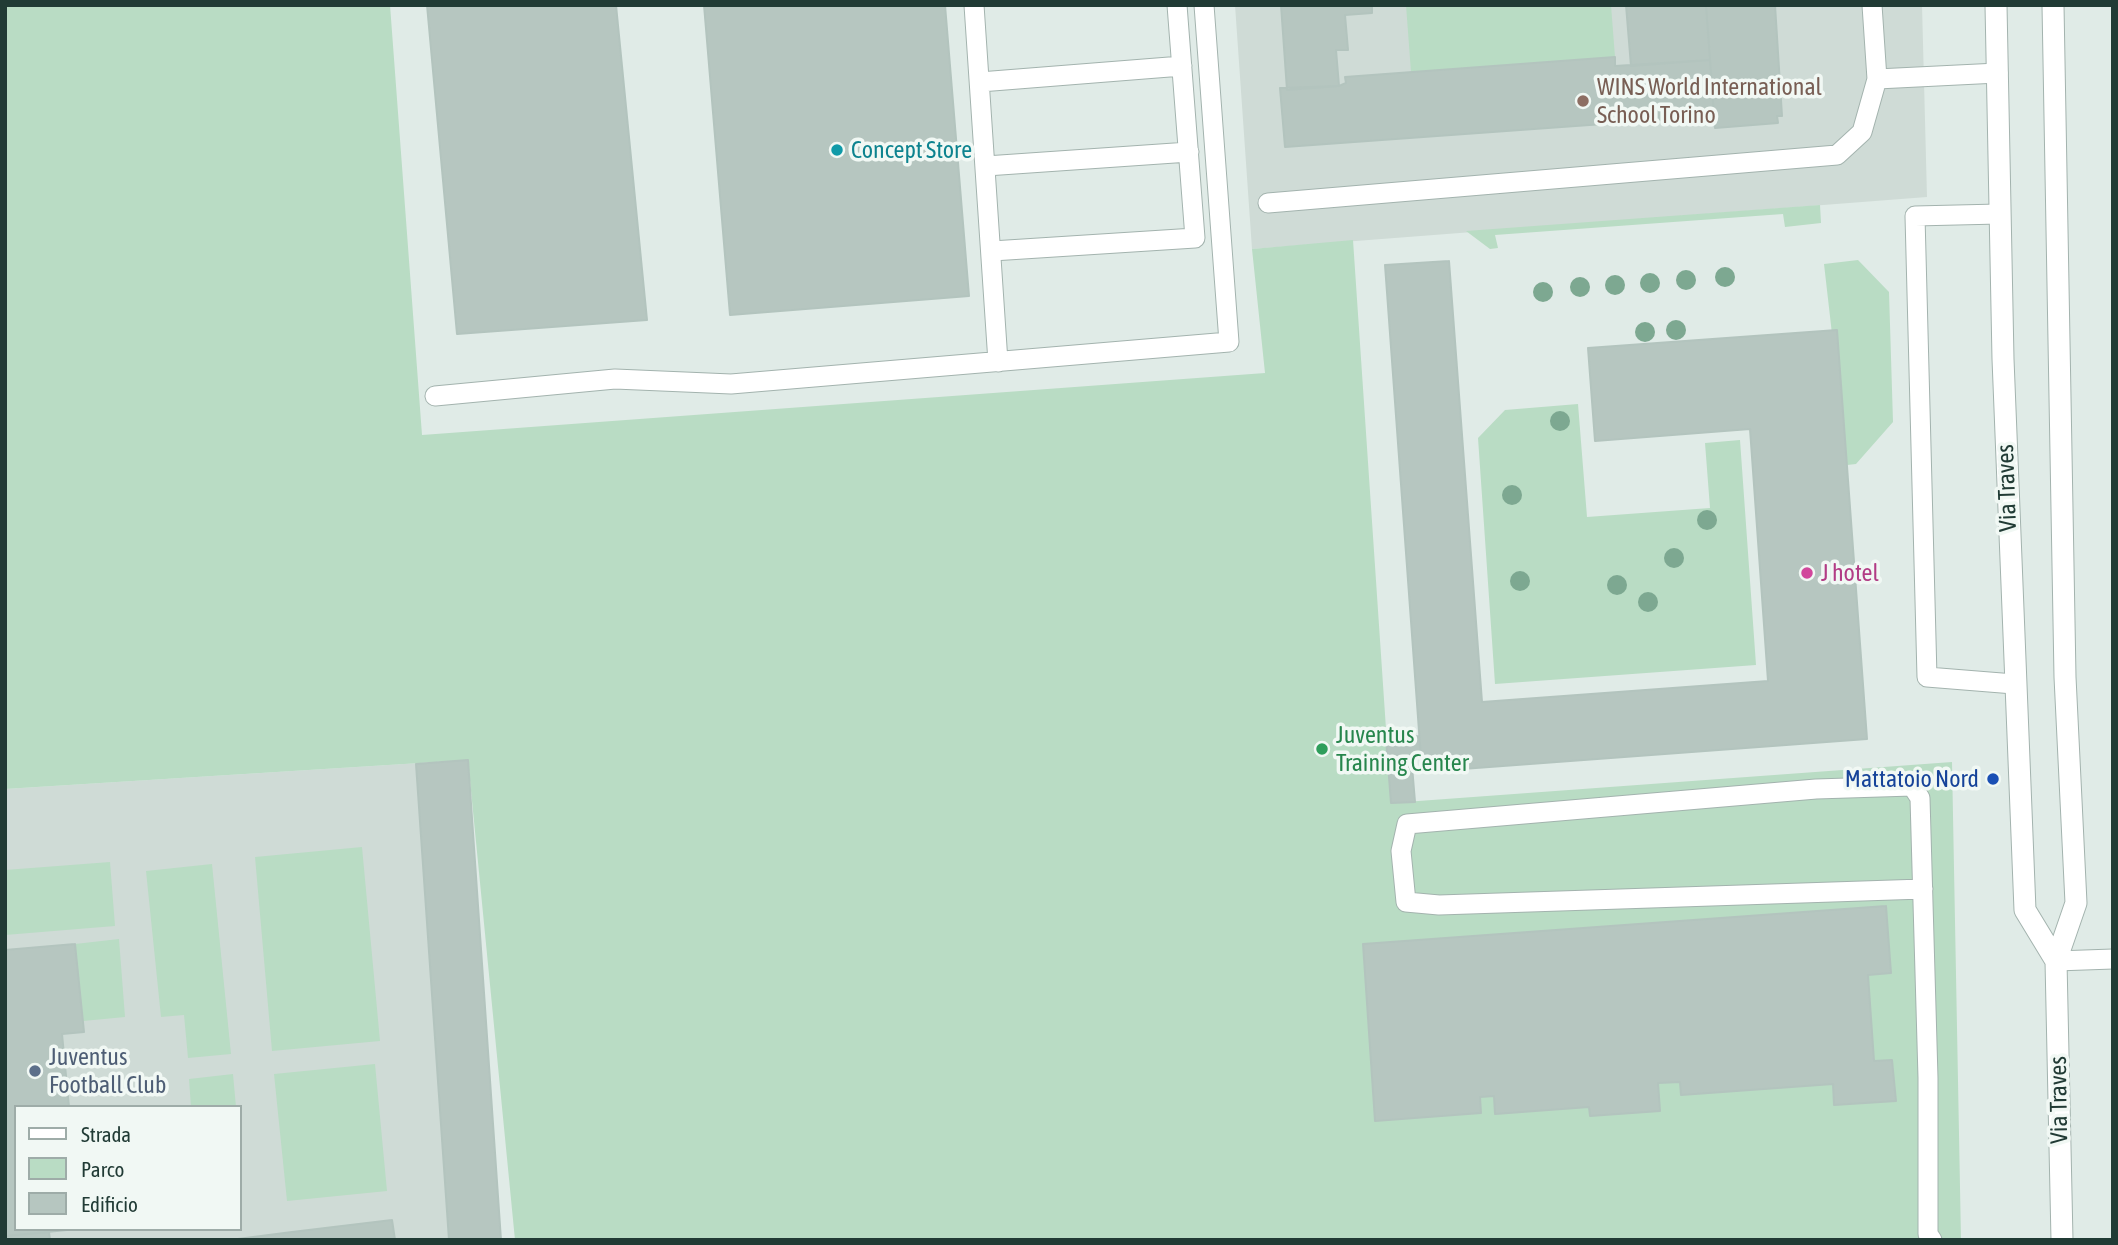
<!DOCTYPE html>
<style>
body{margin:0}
#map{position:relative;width:2118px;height:1245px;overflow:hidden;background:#e0ebe7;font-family:"Asap Condensed",sans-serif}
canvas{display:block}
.frame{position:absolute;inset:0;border:7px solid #213b35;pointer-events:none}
.legend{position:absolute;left:14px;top:1105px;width:228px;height:126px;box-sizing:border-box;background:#f1f8f4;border:2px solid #9eaca8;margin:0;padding:9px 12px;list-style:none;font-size:21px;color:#213b35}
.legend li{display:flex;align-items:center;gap:14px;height:35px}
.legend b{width:35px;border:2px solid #9eaca8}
</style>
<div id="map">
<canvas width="2118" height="1245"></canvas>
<div class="frame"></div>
<ul class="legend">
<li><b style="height:9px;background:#fff"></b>Strada</li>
<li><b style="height:19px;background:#b9dcc4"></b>Parco</li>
<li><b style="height:19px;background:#b6c6c0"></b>Edificio</li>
</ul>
</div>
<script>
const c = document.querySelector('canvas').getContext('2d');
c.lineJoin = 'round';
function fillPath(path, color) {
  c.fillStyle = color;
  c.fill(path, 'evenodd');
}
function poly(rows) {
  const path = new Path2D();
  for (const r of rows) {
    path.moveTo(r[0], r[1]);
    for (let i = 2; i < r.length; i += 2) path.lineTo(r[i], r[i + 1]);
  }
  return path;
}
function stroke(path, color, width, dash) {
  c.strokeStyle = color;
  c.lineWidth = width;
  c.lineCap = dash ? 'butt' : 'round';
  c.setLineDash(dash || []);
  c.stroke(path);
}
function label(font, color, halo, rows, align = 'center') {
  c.font = font + ' "Asap Condensed",sans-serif';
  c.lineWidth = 7;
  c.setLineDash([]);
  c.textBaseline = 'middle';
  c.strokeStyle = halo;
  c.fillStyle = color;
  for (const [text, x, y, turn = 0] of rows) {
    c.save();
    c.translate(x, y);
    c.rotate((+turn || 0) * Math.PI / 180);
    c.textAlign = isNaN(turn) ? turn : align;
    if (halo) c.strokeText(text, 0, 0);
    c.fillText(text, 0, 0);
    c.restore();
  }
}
fillPath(poly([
 [1235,5,1922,5,1927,197,1252,249],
 [468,760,501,1240,5,1240,5,789],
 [16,1107,240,1107,240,1229,16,1229]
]), '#cfdbd6');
fillPath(poly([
 [5,5,390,5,422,435,1265,373,1252,249,1353,240,1391,803,1952,762,1961,1240,515,1240,468,760,5,789],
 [1406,5,1611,5,1615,57,1411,72],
 [1820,205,1821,223,1785,227,1783,214,1495,235,1498,248,1490,249,1466,231],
 [1858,260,1889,292,1893,422,1856,464,1847,465,1824,264],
 [1578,404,1587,517,1710,508,1705,443,1740,440,1756,665,1495,684,1478,438,1505,410],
 [362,847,380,1041,272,1051,255,857],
 [110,862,115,926,5,935,5,870],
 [212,864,231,1054,188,1058,184,1015,161,1017,146,871],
 [119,939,125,1017,83,1021,75,944],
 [375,1064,387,1191,287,1201,274,1074],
 [233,1074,236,1107,191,1107,189,1079]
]), '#b9dcc4');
const building = poly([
 [427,5,616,5,647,320,457,334,427,5],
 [704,5,945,5,969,296,730,315,704,5],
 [1281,5,1372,5,1372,13,1345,15,1348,50,1336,50,1339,86,1287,90,1281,5],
 [1626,5,1706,5,1710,60,1631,66,1626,5],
 [1706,5,1775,5,1782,116,1777,116,1778,123,1715,128,1706,5],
 [1615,57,1615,66,1710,60,1714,116,1285,147,1280,88,1339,86,1346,83,1345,77,1615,57],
 [1449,261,1482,702,1768,681,1750,429,1595,441,1588,348,1837,330,1867,739,1422,772,1385,265,1449,261],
 [1419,736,1421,754,1411,754,1415,802,1391,803,1386,738,1419,736],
 [468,760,501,1240,449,1240,416,764,468,760],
 [1886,906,1891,973,1868,975,1874,1061,1892,1060,1896,1101,1834,1105,1833,1084,1681,1095,1680,1082,1658,1083,1660,1111,1590,1116,1589,1107,1495,1114,1494,1096,1480,1097,1481,1113,1375,1121,1363,944,1886,906],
 [75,944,84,1032,62,1034,69,1107,16,1107,16,1229,77,1229,6,1236,5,950,75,944],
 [392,1220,395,1240,230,1240,292,1232,392,1220],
 [49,1232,50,1240,6,1240,6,1236,49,1232]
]);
fillPath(building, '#b6c6c0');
stroke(building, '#b3c4be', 2);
const service = poly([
 [974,5,998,362],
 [1872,5,1877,79],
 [980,82,1182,66],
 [986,166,1189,152],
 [1268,203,1837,155,1862,132,1877,79,1998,73],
 [1999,214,1915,216,1927,677,2014,684],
 [992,251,1195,238,1177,5],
 [435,396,615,379,731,384,1229,342,1204,5],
 [1923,889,1439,905,1406,902,1401,851,1407,824,1816,789,1912,786,1920,798,1928,1078,1928,1234,1932,1240],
 [2056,961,2113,959]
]);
const minor = poly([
 [1996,5,2003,359,2025,910,2056,961],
 [2053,5,2065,677,2076,903,2056,961,2062,1240]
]);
stroke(service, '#a3b3ae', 21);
stroke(minor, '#a3b3ae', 23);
stroke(service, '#fff', 19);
stroke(minor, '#fff', 21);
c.fillStyle = '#7da891';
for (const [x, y] of [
 [1725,277],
 [1686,280],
 [1650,283],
 [1615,285],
 [1580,287],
 [1543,292],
 [1676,330],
 [1645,332],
 [1560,421],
 [1512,495],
 [1707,520],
 [1674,558],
 [1520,581],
 [1617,585],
 [1648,602]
]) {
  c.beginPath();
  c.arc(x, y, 10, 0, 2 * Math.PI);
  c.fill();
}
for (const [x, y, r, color] of [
 [1583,101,7,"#8d6e63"],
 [837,150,7,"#0f9aa8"],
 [1807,573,7,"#d1479c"],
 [1322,749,7,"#2e9e5b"],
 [1993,779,7,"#1a4fb4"],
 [35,1071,7,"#5c6f8a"]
]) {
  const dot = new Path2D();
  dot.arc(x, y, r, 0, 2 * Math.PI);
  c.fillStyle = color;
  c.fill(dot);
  stroke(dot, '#f1f8f4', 2.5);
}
label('24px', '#785e54', '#f1f8f4', [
 ["WINS World International",1597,87],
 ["School Torino",1597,115]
], 'left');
label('24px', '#0d838f', '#f1f8f4', [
 ["Concept Store",851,150]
], 'left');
label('24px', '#213b35', '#f1f8f4', [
 ["Via Traves",2007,488,-92],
 ["Via Traves",2059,1100,-91]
]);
label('24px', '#b23c85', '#f1f8f4', [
 ["J hotel",1821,573]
], 'left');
label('24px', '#27864d', '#f1f8f4', [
 ["Juventus",1336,735],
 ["Training Center",1336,763]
], 'left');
label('24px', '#164399', '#f1f8f4', [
 ["Mattatoio Nord",1979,779]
], 'right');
label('24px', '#4e5e75', '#f1f8f4', [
 ["Juventus",49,1057],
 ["Football Club",49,1085]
], 'left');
</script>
